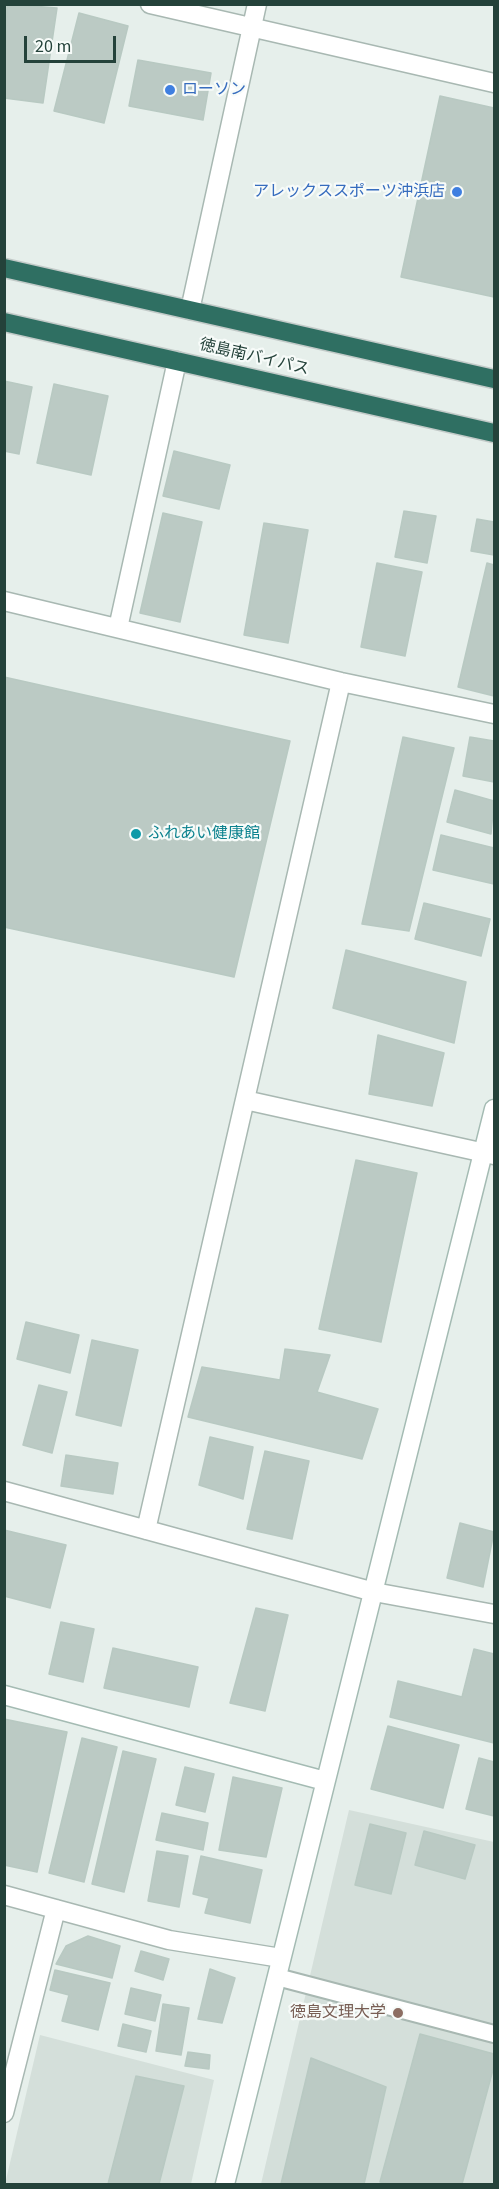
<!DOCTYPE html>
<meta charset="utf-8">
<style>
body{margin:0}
#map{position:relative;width:499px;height:2189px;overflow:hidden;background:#e6efeb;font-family:"Source Sans 3",sans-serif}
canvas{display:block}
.frame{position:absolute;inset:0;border:6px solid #24423a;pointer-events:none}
.scale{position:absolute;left:24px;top:36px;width:92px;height:27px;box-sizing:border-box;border:3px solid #24423a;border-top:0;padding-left:8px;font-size:18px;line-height:21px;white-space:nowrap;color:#24423a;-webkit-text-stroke:4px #f7fbf9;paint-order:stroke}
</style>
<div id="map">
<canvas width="499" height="2189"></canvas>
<div class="frame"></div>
<div class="scale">20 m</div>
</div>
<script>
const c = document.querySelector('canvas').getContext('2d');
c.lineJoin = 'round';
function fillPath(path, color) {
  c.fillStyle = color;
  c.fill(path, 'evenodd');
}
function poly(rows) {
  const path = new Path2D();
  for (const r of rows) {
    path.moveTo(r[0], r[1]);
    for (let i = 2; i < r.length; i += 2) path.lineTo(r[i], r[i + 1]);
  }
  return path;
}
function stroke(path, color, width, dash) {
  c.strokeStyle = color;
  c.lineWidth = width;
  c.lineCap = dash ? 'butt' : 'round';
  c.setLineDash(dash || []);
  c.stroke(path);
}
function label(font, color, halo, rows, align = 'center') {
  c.font = font + ' "Source Sans 3","Noto Sans JP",sans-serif';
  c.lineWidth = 4.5;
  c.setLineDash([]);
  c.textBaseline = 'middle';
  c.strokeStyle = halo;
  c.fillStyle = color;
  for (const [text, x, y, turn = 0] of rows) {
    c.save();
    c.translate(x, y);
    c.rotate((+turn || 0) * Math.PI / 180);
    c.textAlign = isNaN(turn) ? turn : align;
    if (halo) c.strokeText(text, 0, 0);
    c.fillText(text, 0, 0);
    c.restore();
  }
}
fillPath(poly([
 [349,1810,494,1842,494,2184,261,2184],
 [40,2035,214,2080,191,2184,5,2184]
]), '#d4dfda');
const building = poly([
 [7,4,57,8,43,103,4,98,7,4],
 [79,13,128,26,104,123,54,111,79,13],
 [138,60,211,73,203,120,129,106,138,60],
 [440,96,494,108,494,297,401,277,440,96],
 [4,381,32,387,19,454,4,451,4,381],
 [54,384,108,396,91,475,37,463,54,384],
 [174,451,230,465,219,509,163,496,174,451],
 [404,511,436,516,427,563,395,557,404,511],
 [163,513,202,522,180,622,140,613,163,513],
 [477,519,494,522,494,555,471,551,477,519],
 [264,523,308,530,288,643,244,635,264,523],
 [377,563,422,572,405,656,361,647,377,563],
 [487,563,494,565,494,696,458,687,487,563],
 [4,677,290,741,234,977,4,927,4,677],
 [403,737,454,748,409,931,362,924,403,737],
 [470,737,494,741,494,782,463,776,470,737],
 [455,790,494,801,491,834,447,822,455,790],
 [441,835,494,848,494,884,433,870,441,835],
 [424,903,490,919,481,956,415,939,424,903],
 [346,950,466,982,454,1043,333,1008,346,950],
 [378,1035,444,1053,432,1106,369,1094,378,1035],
 [356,1160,417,1173,381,1342,319,1329,356,1160],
 [26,1322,79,1335,70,1373,17,1359,26,1322],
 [92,1340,138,1350,121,1426,76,1415,92,1340],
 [285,1349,330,1355,317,1392,378,1409,362,1459,188,1417,202,1367,280,1380,285,1349],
 [39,1385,67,1392,52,1453,23,1445,39,1385],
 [210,1437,253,1447,243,1499,199,1485,210,1437],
 [265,1451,309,1461,292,1539,247,1529,265,1451],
 [66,1455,118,1463,113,1494,61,1486,66,1455],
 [460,1523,494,1532,483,1587,447,1578,460,1523],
 [4,1530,66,1545,50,1608,4,1596,4,1530],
 [256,1608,288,1615,265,1711,230,1703,256,1608],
 [61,1622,94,1629,83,1682,49,1674,61,1622],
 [113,1648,198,1667,189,1707,104,1688,113,1648],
 [474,1649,494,1654,494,1743,390,1717,398,1681,462,1697,474,1649],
 [4,1719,67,1732,37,1872,4,1865,4,1719],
 [388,1726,459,1745,443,1808,371,1789,388,1726],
 [82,1738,117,1747,84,1882,49,1873,82,1738],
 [123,1751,156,1759,124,1892,92,1884,123,1751],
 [479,1758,494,1762,494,1816,466,1809,479,1758],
 [185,1767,214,1774,205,1812,176,1805,185,1767],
 [233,1777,282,1788,266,1857,219,1850,233,1777],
 [162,1813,208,1823,203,1850,156,1840,162,1813],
 [370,1824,406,1833,391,1894,355,1885,370,1824],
 [424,1831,475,1845,465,1879,415,1865,424,1831],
 [157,1851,188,1856,179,1907,148,1901,157,1851],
 [201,1856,262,1870,250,1923,205,1913,209,1898,193,1894,201,1856],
 [88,1936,120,1946,112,1978,56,1964,66,1946,88,1936],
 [141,1951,169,1959,163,1980,135,1971,141,1951],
 [210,1969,235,1978,222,2023,198,2019,210,1969],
 [55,1970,110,1983,98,2030,62,2021,69,1995,50,1990,55,1970],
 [131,1988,161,1995,155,2021,125,2014,131,1988],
 [163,2004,189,2008,181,2055,156,2051,163,2004],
 [123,2024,151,2031,146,2052,118,2046,123,2024],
 [420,2034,494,2054,494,2066,462,2184,390,2184,380,2182,420,2034],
 [188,2052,210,2055,209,2069,185,2066,188,2052],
 [311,2058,386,2087,364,2184,281,2184,311,2058],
 [136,2076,184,2086,159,2184,108,2184,136,2076]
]);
fillPath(building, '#bbcac4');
stroke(building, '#b8c9c2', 1.5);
const lane = poly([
 [277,1977,494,2034]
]);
const street = poly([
 [150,4,494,83],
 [190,310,257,4],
 [4,601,341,682,494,714],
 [118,628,177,361],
 [245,1100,494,1155],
 [4,1491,374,1592,494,1614],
 [146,1530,341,682],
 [4,1895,169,1940,281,1958],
 [4,2113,56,1909]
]);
const secondary = poly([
 [4,1695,325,1781],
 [225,2184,494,1109]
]);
const highway = poly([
 [4,268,494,379],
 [4,322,494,433]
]);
stroke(lane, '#a8b8b2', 20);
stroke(street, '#a8b8b2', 21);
stroke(secondary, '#a4bbb3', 21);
stroke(highway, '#c2cac8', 21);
stroke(lane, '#fff', 16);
stroke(street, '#fff', 18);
stroke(secondary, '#fff', 18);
stroke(highway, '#2f6f62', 18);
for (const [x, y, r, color] of [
 [170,90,6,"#3f7fe0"],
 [457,192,6,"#3f7fe0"],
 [136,834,6,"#0f9aa8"],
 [398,2013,6,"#8d6e63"]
]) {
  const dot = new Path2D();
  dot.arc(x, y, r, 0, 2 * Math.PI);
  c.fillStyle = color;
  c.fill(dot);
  stroke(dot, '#f7fbf9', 2);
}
label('16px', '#366cbe', '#f7fbf9', [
 ["ローソン",182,90],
 ["アレックススポーツ沖浜店",445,192,"right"]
], 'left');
label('16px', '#24423a', '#f7fbf9', [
 ["徳島南バイパス",254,358,13]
]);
label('16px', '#0d838f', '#f7fbf9', [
 ["ふれあい健康館",148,834]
], 'left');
label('16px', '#785e54', '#f7fbf9', [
 ["徳島文理大学",386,2013]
], 'right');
</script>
